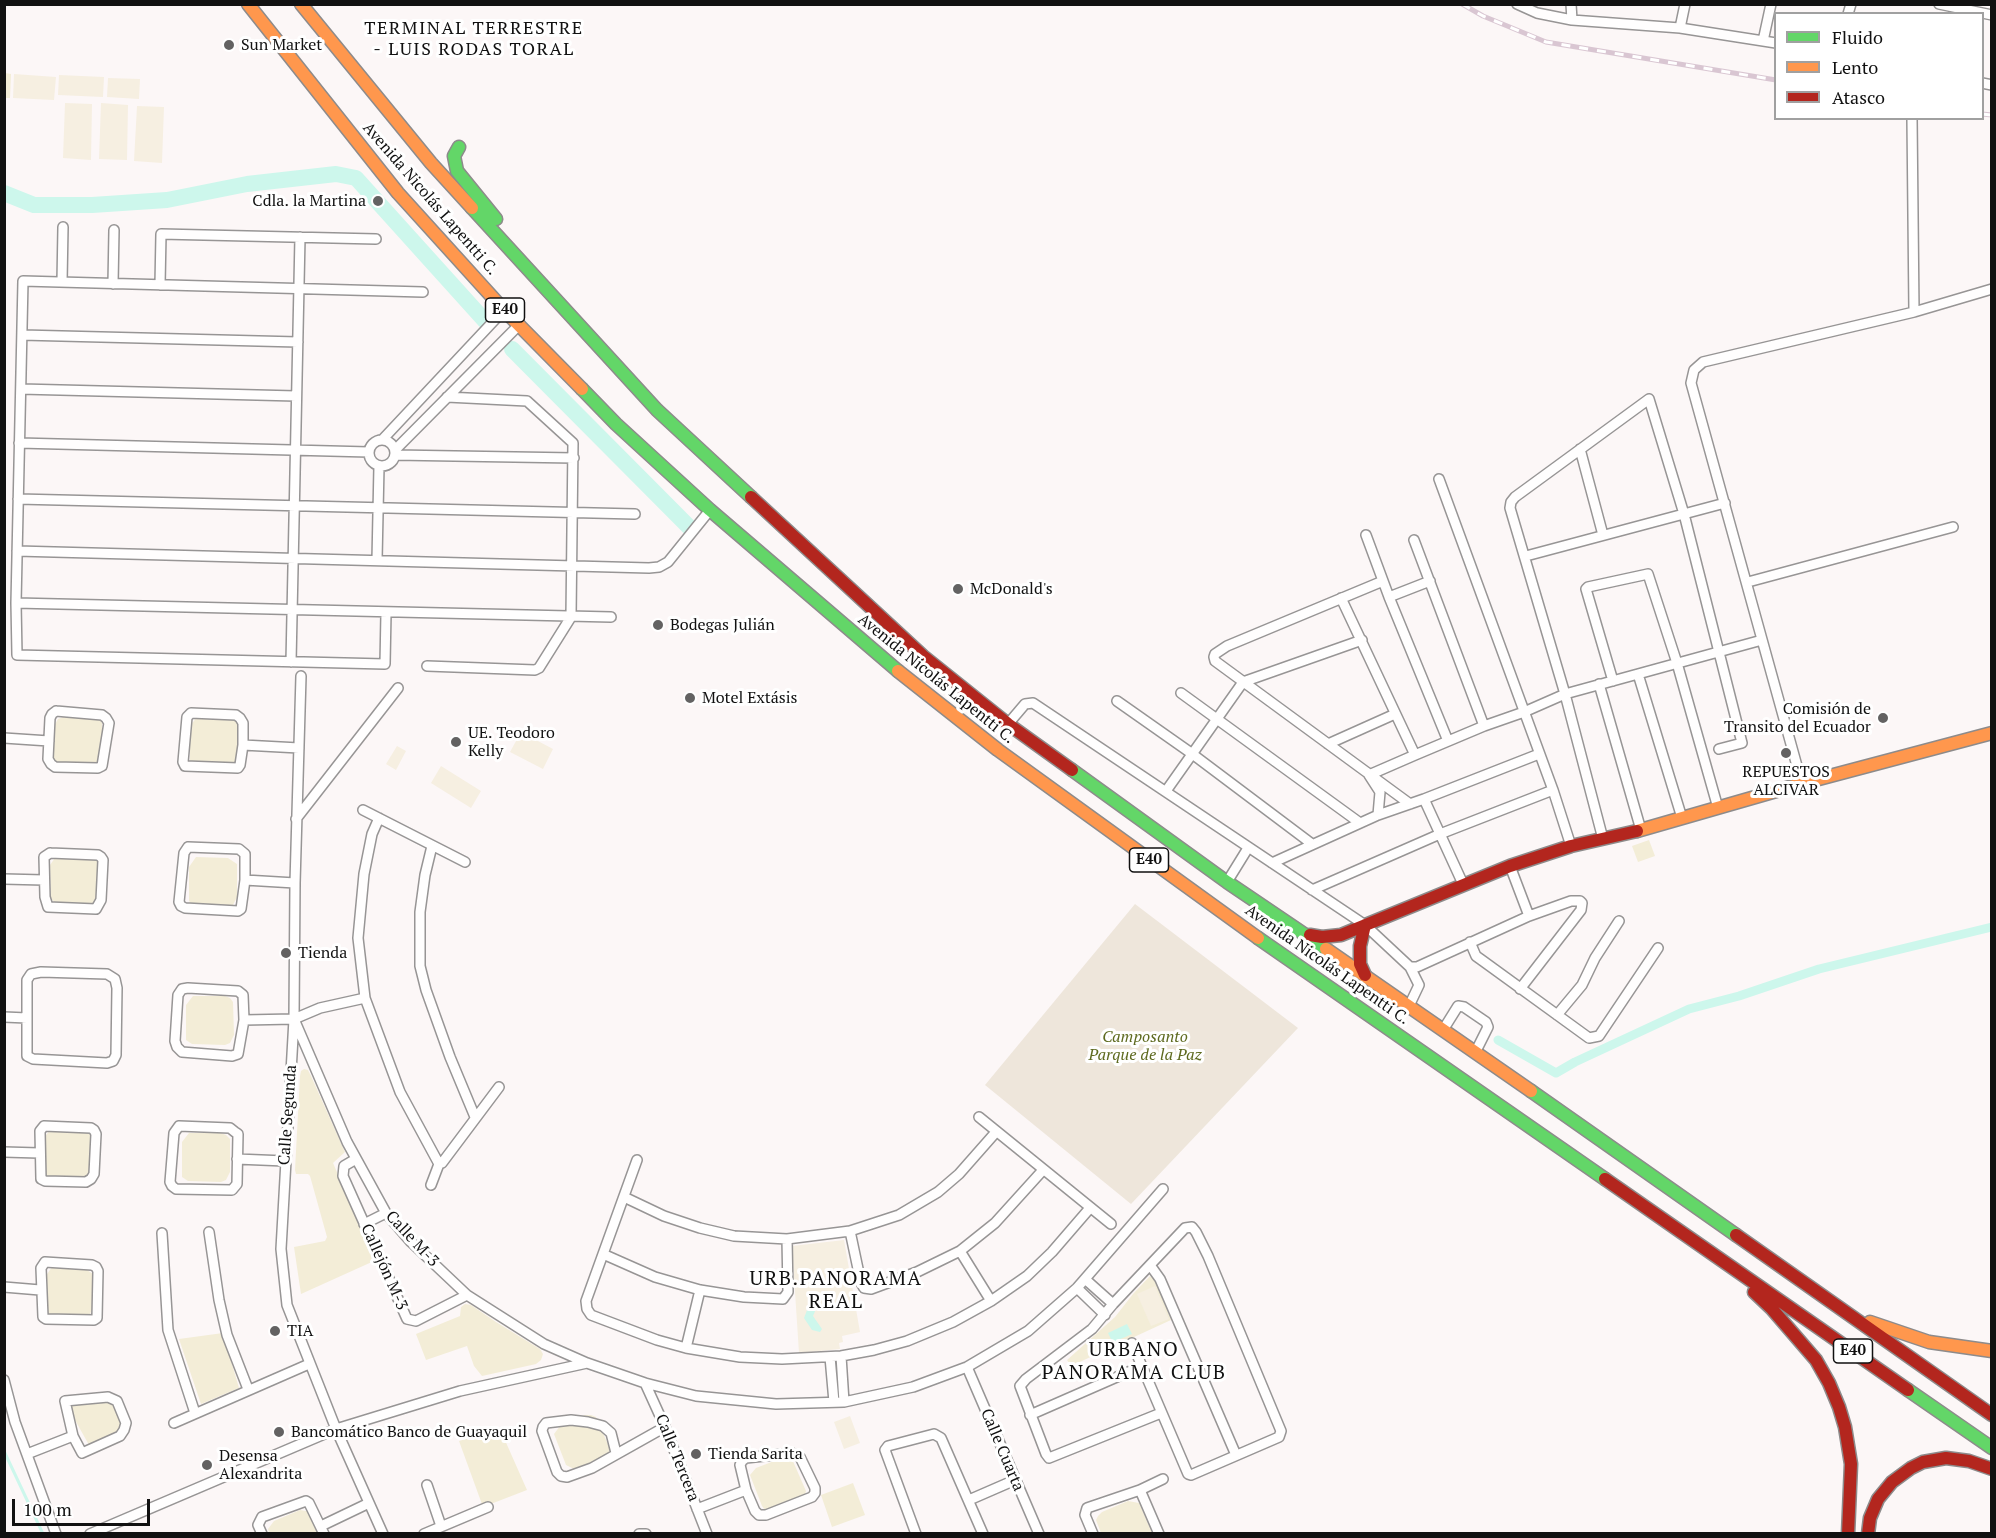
<!DOCTYPE html>
<meta charset="utf-8">
<style>
body{margin:0}
#map{position:relative;width:1996px;height:1538px;overflow:hidden;background:#fcf7f7;font-family:"PT Serif",serif}
canvas{display:block}
.frame{position:absolute;inset:0;border:6px solid #111;pointer-events:none}
.legend{position:absolute;left:1774px;top:12px;width:210px;height:108px;box-sizing:border-box;background:#fff;border:2px solid #a0a0a0;margin:0;padding:8px 10px;list-style:none;font-size:18px;color:#111}
.legend li{display:flex;align-items:center;gap:12px;height:30px}
.legend b{width:30px;border:2px solid #a0a0a0}
.scale{position:absolute;left:12px;top:1499px;width:138px;height:27px;box-sizing:border-box;border:3px solid #111;border-top:0;padding-left:8px;font-size:18px;line-height:21px;white-space:nowrap;color:#111;-webkit-text-stroke:4px #fff;paint-order:stroke}
</style>
<div id="map">
<canvas width="1996" height="1538"></canvas>
<div class="frame"></div>
<ul class="legend">
<li><b style="height:8px;background:#63d668"></b>Fluido</li>
<li><b style="height:8px;background:#ff974d"></b>Lento</li>
<li><b style="height:8px;background:#b3261e"></b>Atasco</li>
</ul>
<div class="scale">100 m</div>
</div>
<script>
const c = document.querySelector('canvas').getContext('2d');
c.lineJoin = 'round';
function fillPath(path, color) {
  c.fillStyle = color;
  c.fill(path, 'evenodd');
}
function poly(rows) {
  const path = new Path2D();
  for (const r of rows) {
    if (r.length === 3) {
      path.moveTo(r[0] + r[2], r[1]);
      path.arc(r[0], r[1], r[2], 0, 2 * Math.PI);
      continue;
    }
    path.moveTo(r[0], r[1]);
    for (let i = 2; i < r.length; i += 2) path.lineTo(r[i], r[i + 1]);
  }
  return path;
}
function stroke(path, color, width, dash) {
  c.strokeStyle = color;
  c.lineWidth = width;
  c.lineCap = dash ? 'butt' : 'round';
  c.setLineDash(dash || []);
  c.stroke(path);
}
function label(font, color, halo, rows, align = 'center') {
  c.font = font + ' "PT Serif",serif';
  c.lineWidth = 6;
  c.setLineDash([]);
  c.textBaseline = 'middle';
  c.strokeStyle = halo;
  c.fillStyle = color;
  for (const [text, x, y, turn = 0] of rows) {
    c.save();
    c.translate(x, y);
    c.rotate((+turn || 0) * Math.PI / 180);
    c.textAlign = isNaN(turn) ? turn : align;
    if (halo) c.strokeText(text, 0, 0);
    c.fillText(text, 0, 0);
    c.restore();
  }
}
fillPath(poly([
 [5,73,11,74,10,98,5,98],
 [66,716,99,719,102,723,102,756,99,764,58,764,54,761,54,726,58,719],
 [197,717,235,719,238,723,238,756,235,764,193,764,190,761,190,726],
 [1649,840,1655,856,1638,862,1632,846],
 [57,855,95,858,98,862,100,867,97,899,95,902,90,904,57,904,51,899,50,865],
 [196,857,228,858,237,864,237,897,233,905,228,906,192,904,189,901,189,867],
 [193,996,225,996,230,998,233,1002,234,1035,230,1043,225,1045,192,1044,186,1040,186,1005],
 [304,1069,308,1070,311,1076,345,1152,333,1163,375,1259,374,1261,301,1294,294,1247,325,1241,327,1237,310,1176,308,1174,296,1174,295,1170,300,1076,301,1071],
 [50,1130,87,1132,91,1136,91,1169,88,1177,82,1179,46,1177,43,1174,43,1139],
 [189,1133,221,1133,226,1135,230,1139,230,1172,226,1180,221,1182,188,1181,182,1177,182,1142],
 [52,1267,84,1268,93,1274,93,1307,90,1314,85,1317,52,1316,46,1311,45,1277],
 [1150,1276,1155,1280,1171,1320,1071,1366,1067,1360,1115,1317,1133,1294],
 [465,1304,471,1305,496,1322,540,1349,543,1354,541,1360,536,1364,482,1376,474,1366,467,1346,426,1360,416,1334,460,1316,461,1307],
 [223,1333,239,1388,201,1404,179,1339],
 [112,1400,123,1425,120,1430,89,1445,70,1411,70,1406,72,1402],
 [585,1415,591,1415,596,1417,610,1449,606,1459,576,1470,566,1465,554,1434,560,1426],
 [500,1429,527,1490,483,1507,459,1441],
 [787,1456,792,1459,806,1491,805,1495,772,1512,765,1510,762,1506,750,1475,756,1468],
 [853,1483,865,1515,832,1527,821,1495],
 [1128,1501,1139,1503,1152,1533,1101,1533,1096,1520,1098,1516,1102,1512],
 [300,1510,311,1512,320,1533,269,1533,268,1529,274,1521]
]), '#f3edd7');
fillPath(poly([
 [1135,904,1298,1028,1131,1204,985,1085]
]), '#eee6db');
fillPath(poly([
 [14,74,56,77,54,100,13,98],
 [59,75,104,77,103,97,58,95],
 [108,78,140,79,139,99,107,97],
 [65,103,92,104,91,160,63,158],
 [101,103,128,105,127,160,99,159],
 [137,106,164,107,162,163,134,161],
 [521,732,553,749,543,769,510,752],
 [397,746,406,751,396,770,386,764],
 [441,766,481,791,471,808,431,783],
 [844,1240,860,1332,842,1336,843,1342,839,1343,840,1349,799,1353,792,1246],
 [1155,1286,1169,1319,1151,1326,1137,1294],
 [850,1416,860,1443,844,1449,834,1422]
]), '#f6efe1');
fillPath(poly([
 [811,1300,818,1304,813,1316,822,1329,820,1332,812,1330,804,1318],
 [1127,1324,1132,1334,1109,1344,1108,1341,1111,1339,1108,1333]
]), '#cdf7ec');
stroke(poly([
 [4,197,6,194],
 [4,1451,43,1534]
]), '#cdf7ec', 3);
stroke(poly([
 [1498,1040,1556,1073,1575,1062,1689,1009,1739,996,1819,969,1992,927]
]), '#cdf7ec', 9);
stroke(poly([
 [4,193,34,205,92,205,167,200,247,184,336,174,356,178,485,321],
 [512,349,689,527]
]), '#cdf7ec', 16);
const street = poly([
 [1517,4,1537,13,1572,20,1680,28,1776,43],
 [1571,4,1572,20],
 [1939,4,1992,15],
 [1848,14,1851,4],
 [1680,28,1685,4],
 [1763,41,1771,4],
 [1982,83,1992,85],
 [1912,118,1914,312],
 [62,282,63,227],
 [113,284,114,230],
 [160,285,161,234,376,239],
 [22,335,298,342],
 [21,389,296,396],
 [382,453,13],
 [382,440,504,310],
 [19,443,369,452],
 [1580,449,1603,535],
 [395,450,520,324],
 [395,455,574,458],
 [1439,479,1553,790,1571,846],
 [18,499,635,514],
 [1366,535,1389,597,1448,741],
 [1414,540,1484,726],
 [17,551,649,568,659,567,668,562,710,510],
 [1526,556,1725,503],
 [377,560,379,466],
 [1383,581,1227,646,1215,654,1214,657,1215,661,1410,804],
 [1748,582,1953,527],
 [1389,597,1430,581],
 [1341,598,1415,755],
 [16,603,611,617],
 [386,613,385,664,17,655,16,603,23,281,423,292],
 [291,662,300,237],
 [427,666,535,670,539,668,571,617,573,443,527,401,447,397],
 [1638,674,1682,818],
 [301,676,295,883,294,1019,281,1249,287,1305,336,1429,383,1534],
 [1613,681,1586,589,1588,587,1648,574,1677,663,1718,808],
 [1599,684,1641,830],
 [1181,693,1360,823],
 [1117,701,1191,753,1312,844],
 [56,711,102,715,106,718,109,723,102,766,98,768,55,767,51,764,48,759,50,718,52,714,56,711],
 [191,713,236,715,240,718,243,723,243,745,240,765,238,768,185,766,183,762,187,717,191,713],
 [1008,724,1025,704,1033,703,1365,925,1410,967,1417,967,1529,916,1571,901,1580,901,1582,903,1581,910,1520,989],
 [4,738,49,741],
 [1328,744,1395,714],
 [243,745,299,748],
 [1802,784,1691,383,1694,370,1703,362,1914,312,1992,289],
 [1166,791,1243,682,1362,640],
 [1424,799,1463,884],
 [363,810,465,862],
 [1378,815,1380,792,1369,775,1415,755,1484,726,1524,712,1565,694,1762,640],
 [379,818,372,834,364,874,358,938,365,998,400,1092,439,1164],
 [296,819,398,688],
 [1603,839,1565,694,1510,508,1511,502,1515,497,1649,399,1684,514,1742,743,1719,749],
 [432,846,425,875,420,912,420,966,426,990,450,1057,475,1117],
 [188,847,239,849,245,854,245,880,241,909,238,911,185,908,181,906,179,902,184,853,188,847],
 [50,853,98,855,101,857,103,860,101,900,96,909,48,907,45,897,44,857,50,853],
 [1272,863,1378,815,1424,799,1539,754],
 [1510,866,1529,916],
 [4,879,44,880],
 [245,880,295,883],
 [1227,882,1248,848],
 [1312,890,1440,834,1553,790],
 [1470,942,1476,956,1483,961,1589,1038,1599,1036,1658,948],
 [41,972,107,974,115,979,117,988,116,1055,113,1061,107,1063,33,1059,27,1056,27,980,31,974,41,972],
 [188,988,238,991,243,995,244,1020,238,1054,232,1056,182,1052,177,1047,175,1041,178,995,182,989,188,988],
 [1409,1006,1419,985,1410,967],
 [1557,1015,1582,985,1595,958,1619,921],
 [4,1017,27,1018],
 [294,1019,347,1142,386,1213,411,1242,467,1295,544,1344,587,1363,645,1383,696,1396,776,1404,844,1402,913,1387,967,1367,1028,1331,1077,1288,1163,1189],
 [244,1020,294,1019,320,1008,365,998],
 [1443,1030,1458,1006,1464,1007,1486,1022,1488,1027,1475,1053],
 [979,1117,1111,1224],
 [44,1126,91,1128,94,1130,96,1134,94,1174,91,1179,86,1182,45,1181,41,1179,40,1131,44,1126],
 [179,1126,230,1128,235,1132,238,1134,237,1184,232,1190,176,1189,172,1186,170,1182,174,1133,179,1126],
 [4,1152,39,1153],
 [237,1159,285,1161],
 [356,1159,344,1166,343,1176,407,1319,416,1321,467,1295],
 [637,1160,586,1301,587,1309,591,1315,657,1340,686,1348,740,1357,782,1359,841,1356,874,1350,907,1341,953,1322,991,1301,1027,1276,1052,1252,1090,1208],
 [431,1185,439,1164,442,1163,499,1087],
 [624,1197,664,1216,700,1228,734,1236,787,1239,850,1231,899,1215,938,1192,959,1174,996,1132],
 [364,1224,386,1213],
 [850,1231,861,1283,864,1288,871,1289,917,1272,960,1251,995,1223,1043,1170],
 [209,1232,219,1300,227,1335,248,1389],
 [162,1233,168,1330,195,1413],
 [960,1251,991,1301],
 [603,1254,655,1277,700,1290,744,1297,783,1299,788,1292,787,1239],
 [45,1262,92,1265,96,1267,98,1271,97,1318,94,1320,46,1319,43,1317,41,1268,45,1262],
 [1150,1265,1160,1279,1236,1455],
 [1085,1279,1113,1304],
 [4,1287,40,1290],
 [1077,1288,1105,1315],
 [1132,1343,1188,1474,1191,1475,1279,1437,1281,1431,1208,1256,1196,1232,1192,1227,1185,1228,1113,1304,1092,1329,1026,1379,1020,1386,1046,1454,1049,1458,1161,1413],
 [686,1348,700,1290],
 [841,1356,844,1402],
 [830,1357,834,1402],
 [967,1367,1039,1534],
 [4,1380,15,1422,56,1534],
 [645,1383,665,1427,707,1534],
 [108,1397,117,1401,126,1423,124,1430,120,1436,82,1453,73,1436,65,1401,108,1397],
 [1030,1415,1142,1366],
 [174,1423,309,1364],
 [616,1453,611,1433,603,1426,588,1422,571,1420,546,1423,543,1427,542,1431,557,1472,561,1476,567,1477,592,1468,665,1427],
 [792,1453,800,1457,815,1488,815,1493,812,1497,766,1515,759,1515,755,1511,746,1490,740,1465,742,1461,746,1458,792,1453],
 [27,1454,73,1436],
 [427,1485,441,1526],
 [1140,1490,1163,1479],
 [969,1500,1015,1480],
 [697,1509,746,1490],
 [321,1526,369,1503],
 [90,1534,336,1429,460,1391,587,1363],
 [262,1534,258,1525,262,1517,306,1501,309,1503,324,1534],
 [424,1534,488,1507],
 [639,1534,646,1534],
 [916,1534,885,1450,888,1446,934,1434,941,1438,983,1534],
 [1093,1534,1085,1515,1087,1508,1140,1490,1159,1534]
]);
const fast = poly([
 [459,147,454,156,457,171,496,219],
 [472,208,657,410,751,497],
 [582,389,616,424,710,510,898,671],
 [1072,770,1227,882,1326,949],
 [1258,938,1605,1179],
 [1531,1091,1736,1235],
 [1908,1390,1992,1448]
]);
const slow = poly([
 [248,4,398,193,504,310,582,389],
 [301,4,431,163,472,208],
 [898,671,998,750,1258,938],
 [1637,831,1811,781,1992,733],
 [1326,949,1531,1091],
 [1870,1322,1929,1342,1992,1351]
]);
const jam = poly([
 [751,497,923,656,1008,724,1072,770],
 [1365,925,1360,946,1360,964,1365,975],
 [1310,935,1322,937,1341,935,1510,866,1571,846,1637,831],
 [1605,1179,1908,1390],
 [1736,1235,1992,1415],
 [1754,1292,1772,1309,1816,1360,1829,1383,1839,1407,1845,1427,1851,1464,1848,1534],
 [1868,1534,1870,1518,1878,1499,1892,1482,1911,1468,1923,1462,1946,1458,1969,1461,1992,1469]
]);
stroke(street, '#979595', 12);
stroke(fast, '#8d8b8b', 15);
stroke(slow, '#8d8b8b', 15);
stroke(jam, '#8d8b8b', 15);
stroke(street, '#fffefe', 9);
stroke(fast, '#63d668', 12);
stroke(slow, '#ff974d', 12);
stroke(jam, '#b3261e', 12);
const rail = poly([
 [1462,4,1483,16,1546,42,1776,80],
 [1982,114,1992,115]
]);
stroke(rail, '#d9c6d2', 5);
stroke(rail, '#fff', 3, [9]);
for (const [x, y, r, color] of [
 [229,45,6,"#636262"],
 [378,201,6,"#636262"],
 [958,589,6,"#636262"],
 [658,625,6,"#636262"],
 [690,698,6,"#636262"],
 [1883,718,6,"#636262"],
 [456,742,6,"#636262"],
 [1786,753,6,"#636262"],
 [286,953,6,"#636262"],
 [275,1331,6,"#636262"],
 [279,1432,6,"#636262"],
 [696,1454,6,"#636262"],
 [207,1465,6,"#636262"]
]) {
  const dot = new Path2D();
  dot.arc(x, y, r, 0, 2 * Math.PI);
  c.fillStyle = color;
  c.fill(dot);
  stroke(dot, '#fff', 2);
}
for (const [x, y, w] of [
 [505,310,39],
 [1149,860,39],
 [1853,1351,39]
]) {
  const box = new Path2D();
  box.roundRect(x - w / 2, y - 12, w, 24, 4.5);
  c.fillStyle = '#fff';
  c.fill(box);
  stroke(box, '#111', 1.5);
}
label('bold 15px', '#111', null, [
 ["E40",505,310],
 ["E40",1149,860],
 ["E40",1853,1351]
]);
label('16px', '#111', '#fff', [
 ["Sun Market",241,45],
 ["Cdla. la Martina",366,201,"right"],
 ["McDonald's",970,589],
 ["Bodegas Julián",670,625],
 ["Motel Extásis",702,698],
 ["Comisión de",1871,709,"right"],
 ["Transito del Ecuador",1871,727,"right"],
 ["UE. Teodoro",468,733],
 ["Kelly",468,751],
 ["REPUESTOS",1786,772,"center"],
 ["ALCIVAR",1786,790,"center"],
 ["Tienda",298,953],
 ["TIA",287,1331],
 ["Bancomático Banco de Guayaquil",291,1432],
 ["Tienda Sarita",708,1454],
 ["Desensa",219,1456],
 ["Alexandrita",219,1474]
], 'left');
label('16px', '#111', '#fff', [
 ["Avenida Nicolás Lapentti C.",430,199,49],
 ["Avenida Nicolás Lapentti C.",936,679,39],
 ["Avenida Nicolás Lapentti C.",1327,965,35],
 ["Calle Segunda",288,1115,-86],
 ["Calle M-3",412,1239,47],
 ["Callejón M-3",384,1267,66],
 ["Calle Cuarta",1002,1450,67],
 ["Calle Tercera",677,1458,68]
]);
label('italic 16px', '#5e6a1f', '#fff', [
 ["Camposanto",1145,1037],
 ["Parque de la Paz",1145,1055]
]);
c.letterSpacing = '1.5px';
label('18px', '#111', '#fff', [
 ["TERMINAL TERRESTRE",474,29],
 ["- LUIS RODAS TORAL",474,50]
]);
c.letterSpacing = '0px';
c.letterSpacing = '1.5px';
label('20px', '#111', '#fff', [
 ["URB.PANORAMA",836,1279],
 ["REAL",836,1302],
 ["URBANO",1134,1350],
 ["PANORAMA CLUB",1134,1373]
]);
c.letterSpacing = '0px';
</script>
